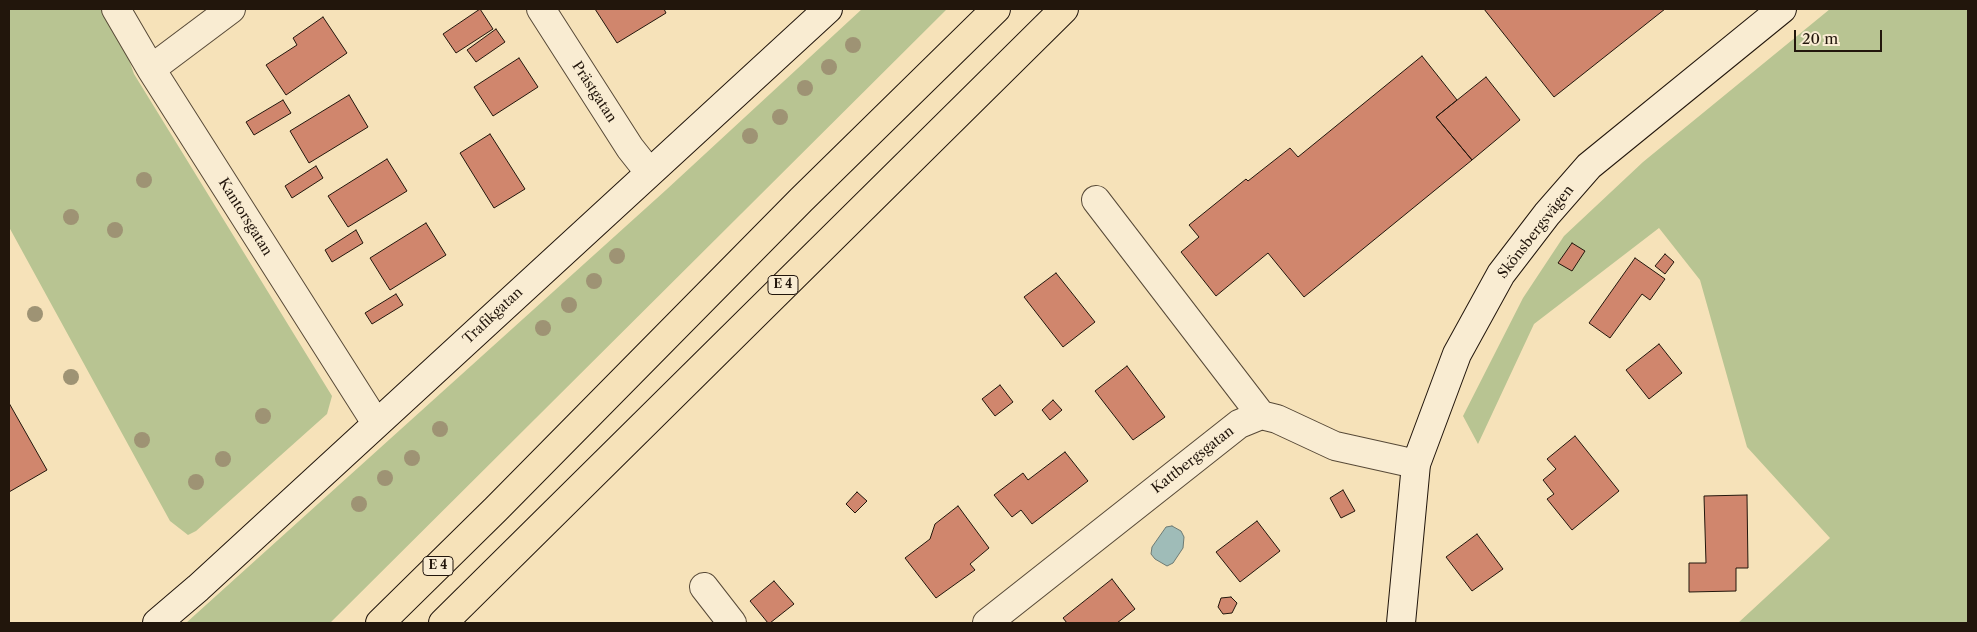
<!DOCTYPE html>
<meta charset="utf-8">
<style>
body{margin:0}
#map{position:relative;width:1977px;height:632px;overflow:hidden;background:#f6e2b9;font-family:"Libre Caslon Text",serif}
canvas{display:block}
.frame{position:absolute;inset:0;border:10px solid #22160c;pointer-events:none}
.scale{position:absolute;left:1794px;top:30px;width:88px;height:22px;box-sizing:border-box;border:2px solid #22160c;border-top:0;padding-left:6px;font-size:15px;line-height:18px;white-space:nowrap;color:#22160c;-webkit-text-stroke:4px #f9ecd2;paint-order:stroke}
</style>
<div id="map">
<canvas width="1977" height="632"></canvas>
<div class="frame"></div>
<div class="scale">20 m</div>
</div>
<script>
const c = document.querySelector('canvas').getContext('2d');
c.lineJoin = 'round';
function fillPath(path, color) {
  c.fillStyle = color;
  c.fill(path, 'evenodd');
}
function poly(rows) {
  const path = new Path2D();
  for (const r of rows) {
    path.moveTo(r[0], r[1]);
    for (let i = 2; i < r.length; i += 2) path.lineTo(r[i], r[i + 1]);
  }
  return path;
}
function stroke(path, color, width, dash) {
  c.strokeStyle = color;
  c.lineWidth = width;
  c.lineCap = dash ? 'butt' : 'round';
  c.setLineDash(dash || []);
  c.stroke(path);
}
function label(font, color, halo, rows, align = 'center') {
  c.font = font + ' "Libre Caslon Text",serif';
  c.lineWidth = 4;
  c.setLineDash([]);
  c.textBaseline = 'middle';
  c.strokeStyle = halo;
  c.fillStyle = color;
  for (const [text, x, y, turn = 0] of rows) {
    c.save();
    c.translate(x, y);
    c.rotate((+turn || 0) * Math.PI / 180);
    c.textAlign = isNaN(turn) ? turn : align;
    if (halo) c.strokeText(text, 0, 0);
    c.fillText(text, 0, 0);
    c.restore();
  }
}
fillPath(poly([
 [9,9,102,9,126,51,134,74,332,396,327,414,196,531,188,535,170,521,9,227],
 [862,9,947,9,330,623,186,623,666,190],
 [1830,9,1968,9,1968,623,1738,623,1830,538,1747,447,1700,280,1659,228,1534,324,1478,444,1463,416,1523,298,1564,236,1643,162]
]), '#b8c492');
const water = poly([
 [1172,526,1181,531,1184,537,1183,548,1173,563,1167,566,1155,559,1151,554,1152,547,1166,527,1172,526]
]);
fillPath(water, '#9fbcb8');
stroke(water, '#6d7a73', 1);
const building = poly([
 [480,9,493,29,456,53,443,34,480,9],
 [595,9,664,9,666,13,617,43,595,9],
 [1484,9,1665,9,1554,97,1484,9],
 [323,17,347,53,286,95,266,65,297,45,293,38,323,17],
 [496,29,505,42,476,62,467,50,496,29],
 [1422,56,1457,100,1436,117,1472,160,1304,297,1268,253,1216,296,1181,252,1199,237,1189,225,1246,179,1248,181,1290,148,1298,157,1422,56],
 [519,58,538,87,493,116,474,87,519,58],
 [1486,77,1520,120,1472,160,1436,117,1486,77],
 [349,95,368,127,309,163,290,131,349,95],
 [283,100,291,113,254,135,246,122,283,100],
 [490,134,525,189,494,208,460,153,490,134],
 [387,159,407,191,348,227,328,196,387,159],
 [316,166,323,178,292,198,285,186,316,166],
 [426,223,446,255,390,290,370,258,426,223],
 [356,230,363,243,332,262,325,250,356,230],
 [1572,243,1585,251,1572,271,1558,263,1572,243],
 [1665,254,1674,262,1665,274,1655,266,1665,254],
 [1635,258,1665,279,1650,300,1642,294,1610,338,1589,323,1635,258],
 [1056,273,1095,322,1063,347,1024,297,1056,273],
 [396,294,403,305,372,324,365,313,396,294],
 [1659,344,1682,373,1649,399,1626,370,1659,344],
 [1127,366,1165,417,1133,440,1095,391,1127,366],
 [1000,385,1013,402,995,416,982,399,1000,385],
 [1053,400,1062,410,1050,420,1042,410,1053,400],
 [9,403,47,470,9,492,9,403],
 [1575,436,1619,491,1572,530,1547,499,1554,494,1543,480,1556,469,1547,459,1575,436],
 [1065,452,1088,481,1032,524,1021,510,1012,517,994,495,1023,473,1028,480,1065,452],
 [1343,490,1355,511,1341,518,1330,498,1343,490],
 [857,492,867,501,855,513,846,504,857,492],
 [1747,495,1748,568,1736,568,1736,591,1689,592,1689,563,1706,563,1704,496,1747,495],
 [958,506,989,548,970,564,975,570,936,598,905,558,930,539,935,524,958,506],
 [1257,521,1280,551,1240,582,1216,552,1257,521],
 [1477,534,1503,569,1472,591,1446,557,1477,534],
 [1112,579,1135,609,1117,623,1067,623,1063,618,1112,579],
 [774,581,794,604,770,623,768,623,750,601,774,581],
 [1231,597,1237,603,1232,613,1223,614,1218,607,1221,598,1231,597]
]);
fillPath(building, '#d0866d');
stroke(building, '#22160c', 1);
const street = poly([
 [116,9,151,69,376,423],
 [541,9,630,148,649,172],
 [151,69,231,9],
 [1261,415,1277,419,1335,446,1416,464],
 [704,587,732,623],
 [987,623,1239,424,1261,415,1096,200]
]);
const secondary = poly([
 [157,623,198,588,828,9],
 [1401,623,1416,464,1457,354,1501,274,1547,214,1589,166,1782,9]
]);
const highway = poly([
 [380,623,496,509,801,200,996,9],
 [443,623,1064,9]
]);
stroke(street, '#574937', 30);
stroke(secondary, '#22160c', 30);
stroke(highway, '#22160c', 30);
stroke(street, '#f9ecd2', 28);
stroke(secondary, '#f9ecd2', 28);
stroke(highway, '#f6e2b9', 28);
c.fillStyle = '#9e9374';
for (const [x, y] of [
 [853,45],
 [829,67],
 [805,88],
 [780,117],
 [750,136],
 [144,180],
 [71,217],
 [115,230],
 [617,256],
 [594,281],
 [569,305],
 [35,314],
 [543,328],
 [71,377],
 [263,416],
 [440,429],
 [142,440],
 [412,458],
 [223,459],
 [385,478],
 [196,482],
 [359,504]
]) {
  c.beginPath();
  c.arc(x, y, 8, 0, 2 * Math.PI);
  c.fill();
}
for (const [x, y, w] of [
 [783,285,30],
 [438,566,30]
]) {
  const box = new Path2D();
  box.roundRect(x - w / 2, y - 9.5, w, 19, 4);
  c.fillStyle = '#f9ecd2';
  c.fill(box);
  stroke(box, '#22160c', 1);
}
label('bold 12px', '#22160c', null, [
 ["E 4",783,285],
 ["E 4",438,566]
]);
label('14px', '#22160c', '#f9ecd2', [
 ["Prästgatan",594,92,57],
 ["Kantorsgatan",245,217,58],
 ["Skönsbergsvägen",1536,232,-52],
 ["Trafikgatan",493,316,-43],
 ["Kattbergsgatan",1193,460,-38]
]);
</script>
